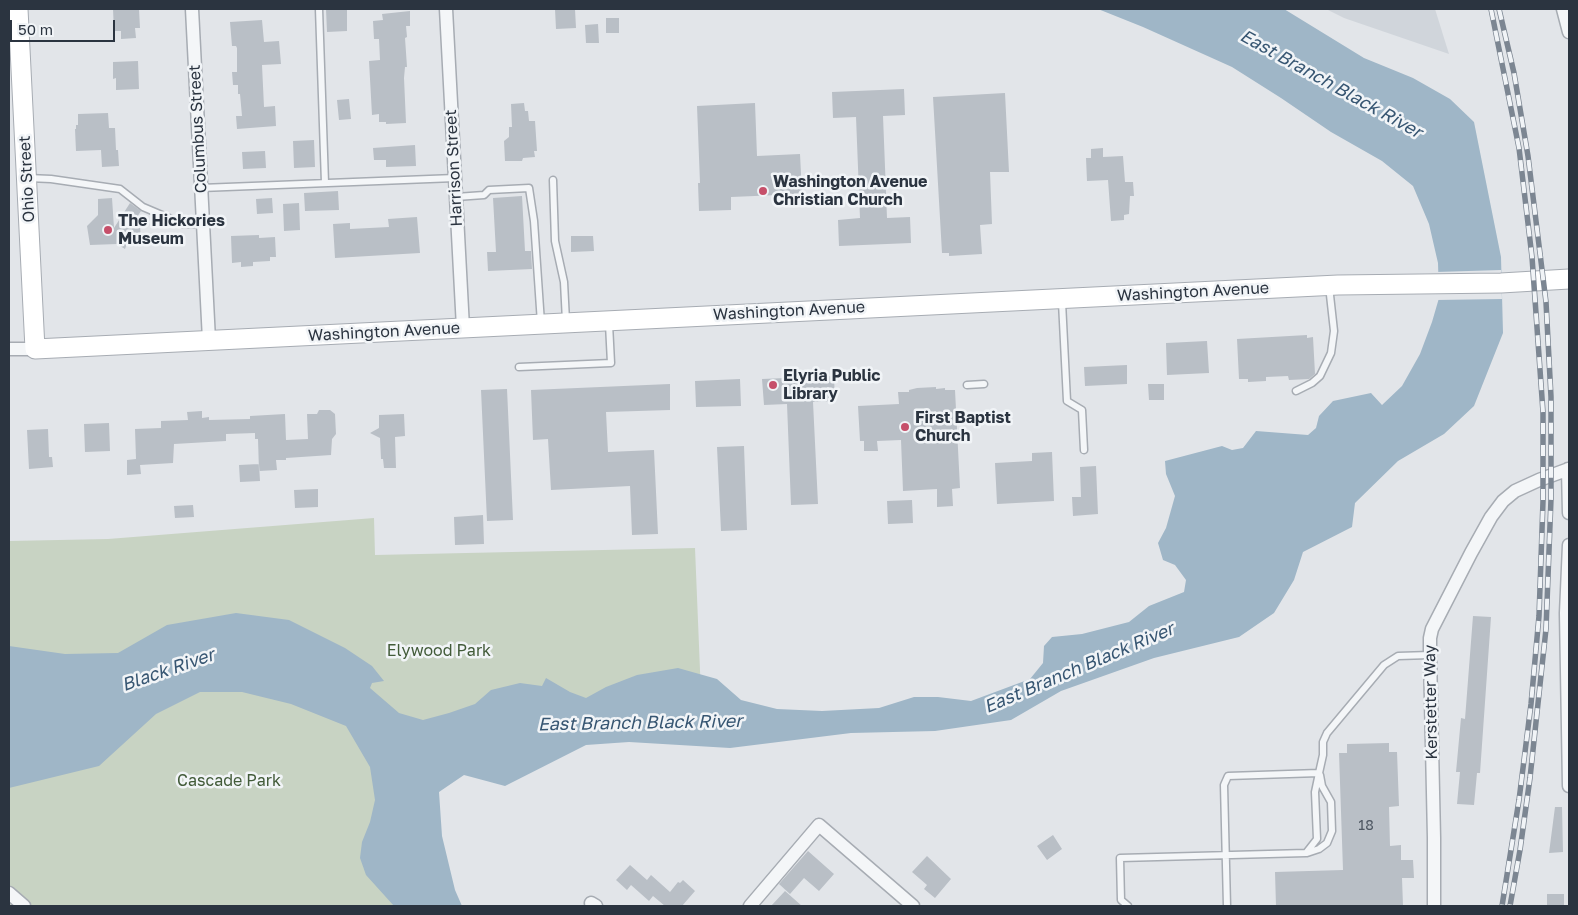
<!DOCTYPE html>
<style>
body{margin:0}
#map{position:relative;width:1578px;height:915px;overflow:hidden;background:#e2e5e9;font-family:"Golos Text",sans-serif}
canvas{display:block}
.frame{position:absolute;inset:0;border:10px solid #2b3440;pointer-events:none}
.scale{position:absolute;left:10px;top:20px;width:105px;height:22px;box-sizing:border-box;border:2px solid #2b3440;border-top:0;padding-left:6px;font-size:15px;line-height:18px;white-space:nowrap;color:#2b3440;-webkit-text-stroke:4px #f1f4f7;paint-order:stroke}
</style>
<div id="map">
<canvas width="1578" height="915"></canvas>
<div class="frame"></div>
<div class="scale">50 m</div>
</div>
<script>
const c = document.querySelector('canvas').getContext('2d');
c.lineJoin = 'round';
function fillPath(path, color) {
  c.fillStyle = color;
  c.fill(path, 'evenodd');
}
function poly(rows) {
  const path = new Path2D();
  for (const r of rows) {
    path.moveTo(r[0], r[1]);
    for (let i = 2; i < r.length; i += 2) path.lineTo(r[i], r[i + 1]);
  }
  return path;
}
function stroke(path, color, width, dash) {
  c.strokeStyle = color;
  c.lineWidth = width;
  c.lineCap = dash ? 'butt' : 'round';
  c.setLineDash(dash || []);
  c.stroke(path);
}
function label(font, color, halo, rows, align = 'center') {
  c.font = font + ' "Golos Text",sans-serif';
  c.lineWidth = 5;
  c.setLineDash([]);
  c.textBaseline = 'middle';
  c.strokeStyle = halo;
  c.fillStyle = color;
  for (const [text, x, y, turn = 0] of rows) {
    c.save();
    c.translate(x, y);
    c.rotate((+turn || 0) * Math.PI / 180);
    c.textAlign = isNaN(turn) ? turn : align;
    if (halo) c.strokeText(text, 0, 0);
    c.fillText(text, 0, 0);
    c.restore();
  }
}
fillPath(poly([
 [1326,9,1435,9,1449,54,1344,18]
]), '#d0d5db');
fillPath(poly([
 [374,518,375,555,695,548,702,719,407,757,432,906,9,906,9,541,108,539]
]), '#c8d3c3');
fillPath(poly([
 [1098,9,1284,9,1364,58,1413,78,1450,99,1474,122,1501,257,1503,333,1474,406,1444,434,1398,461,1355,503,1352,527,1303,552,1294,580,1274,613,1239,637,1154,658,1061,691,1011,720,935,731,851,733,730,748,629,742,586,745,505,786,464,775,439,792,442,836,455,890,462,906,394,906,366,875,360,858,362,842,370,822,375,800,370,767,346,726,291,704,242,692,200,692,156,714,99,766,9,788,9,646,65,654,118,653,167,625,236,613,289,620,345,648,372,666,384,681,372,683,370,688,399,713,423,720,449,713,475,704,491,690,520,683,542,686,546,678,570,692,586,698,606,687,637,675,678,668,717,679,741,700,777,709,822,711,879,708,914,697,938,697,971,701,1030,679,1043,663,1044,646,1052,637,1082,634,1129,622,1149,606,1184,592,1186,580,1175,565,1163,560,1158,543,1166,528,1175,496,1166,474,1165,461,1222,446,1232,450,1243,448,1256,431,1308,435,1316,428,1319,416,1333,401,1371,393,1382,405,1402,386,1420,354,1432,322,1439,298,1438,263,1429,224,1413,186,1382,161,1331,132,1281,98,1232,67,1143,27]
]), '#9fb6c7');
fillPath(poly([
 [1501,270,1502,299,1436,300,1436,272]
]), '#e2e5e9');
fillPath(poly([
 [113,9,139,9,140,28,135,28,136,38,121,39,121,31,114,31],
 [326,9,347,9,347,31,327,32],
 [555,9,575,9,576,28,556,29],
 [410,11,410,26,406,26,407,37,405,38,407,67,405,67,404,78,406,123,386,124,386,122,379,122,379,114,372,115,369,61,380,60,379,39,374,39,373,21,383,20,382,14],
 [606,18,619,18,619,33,606,33],
 [262,20,264,42,279,41,281,64,262,65,264,107,275,106,276,126,237,129,236,116,242,116,240,94,238,94,238,85,233,85,232,72,237,72,237,48,236,46,232,46,230,22],
 [598,24,599,43,586,43,585,25],
 [138,61,139,89,116,90,116,78,113,79,113,62],
 [904,89,905,115,883,116,887,218,910,217,911,243,839,246,838,220,860,218,856,117,833,118,832,92],
 [1005,93,1009,172,990,172,992,224,980,225,982,254,949,256,949,253,942,253,933,97],
 [349,99,351,119,339,120,337,100],
 [524,103,525,111,528,111,529,121,535,121,537,151,534,151,535,157,523,158,522,161,505,161,504,141,509,137,509,127,512,127,511,104],
 [755,103,757,156,800,154,802,194,731,197,731,210,699,211,698,183,700,183,697,106],
 [108,113,109,128,115,128,116,150,118,150,119,166,102,167,101,150,76,151,75,129,76,129,76,125,78,125,78,114],
 [314,140,315,167,294,168,293,141],
 [415,145,416,166,386,167,386,160,374,160,373,148],
 [1103,148,1103,157,1123,156,1125,182,1133,182,1134,196,1130,196,1129,214,1124,215,1124,220,1111,221,1108,180,1087,181,1086,158,1091,158,1091,149],
 [265,151,266,168,243,169,242,152],
 [338,191,339,210,305,211,304,193],
 [522,196,525,251,531,251,532,269,488,271,487,252,496,252,493,198],
 [112,198,114,228,130,203,141,211,137,217,144,223,140,227,141,240,128,241,125,249,117,244,90,245,87,226,98,215,98,199],
 [272,198,273,213,257,214,256,199],
 [299,203,300,230,284,231,283,204],
 [417,217,420,253,335,258,333,224,350,223,350,229,389,227,388,219],
 [259,235,259,238,275,237,276,257,270,257,270,261,253,262,253,266,241,267,241,262,232,263,231,236],
 [571,236,593,236,594,251,571,252],
 [1307,335,1307,338,1313,337,1315,374,1309,379,1289,380,1288,376,1266,377,1266,381,1248,382,1248,379,1239,379,1237,339],
 [1207,341,1209,373,1167,375,1166,343],
 [1127,365,1127,384,1085,386,1084,367],
 [834,376,835,401,813,402,818,504,791,505,787,404,764,405,762,379],
 [740,379,741,406,696,407,695,381],
 [670,384,670,410,606,412,608,452,654,450,658,534,632,535,630,486,551,490,548,439,533,440,531,390],
 [1148,384,1164,384,1164,400,1149,400],
 [936,387,936,389,945,388,945,390,955,390,960,488,952,489,953,506,937,507,937,489,903,491,901,440,877,441,878,451,864,451,864,441,860,441,858,406,899,404,898,392,909,392,909,390,917,388],
 [507,389,513,520,487,521,481,390],
 [319,410,330,410,335,414,336,434,332,439,331,455,286,458,286,460,276,460,277,470,259,471,258,439,255,439,255,433,226,434,226,441,174,444,173,463,140,465,141,474,127,475,127,460,136,459,135,429,161,428,161,421,188,420,187,412,202,411,202,418,209,417,209,420,250,419,250,416,285,414,286,440,308,439,307,414,317,414],
 [404,414,405,436,395,437,396,468,384,468,383,459,381,459,380,438,370,433,379,428,379,415],
 [109,423,110,451,85,452,84,424],
 [48,429,49,457,52,457,53,467,29,469,27,430],
 [744,446,747,530,721,531,717,447],
 [1052,452,1054,501,997,504,995,463,1032,461,1032,453],
 [259,464,260,481,240,482,239,465],
 [1096,466,1098,514,1073,516,1072,497,1081,497,1080,467],
 [318,489,318,507,295,508,294,490],
 [912,500,913,523,888,524,887,501],
 [193,505,194,517,175,518,174,506],
 [483,515,484,544,455,545,454,517],
 [1473,616,1491,617,1480,773,1477,773,1474,805,1457,804,1460,772,1456,772,1461,718,1465,719],
 [1389,743,1389,752,1397,752,1399,806,1389,807,1390,846,1401,845,1401,860,1413,860,1414,878,1402,878,1403,906,1276,906,1275,872,1343,870,1339,753,1347,753,1347,744],
 [1555,807,1562,807,1563,852,1549,853],
 [1053,835,1062,849,1047,860,1037,846],
 [808,851,834,874,819,891,804,878,790,894,779,884],
 [927,856,951,879,935,898,924,889,927,885,912,872],
 [630,865,647,880,651,875,670,892,678,882,680,883,683,880,695,891,682,906,665,906,653,896,649,901,631,885,627,890,616,880],
 [785,891,802,906,771,906],
 [1547,894,1564,894,1564,906,1547,906]
]), '#b9bfc6');
const lane = poly([
 [319,9,325,183],
 [28,178,51,179,120,189,143,207,183,224,203,224],
 [553,180,555,241,564,282,566,321],
 [201,188,455,178],
 [456,197,484,195,489,190,529,188,534,221,541,323],
 [1062,302,1067,401,1082,410,1084,450],
 [519,367,611,363,609,324],
 [967,385,984,384],
 [1296,391,1312,383,1320,376,1331,353,1334,331,1329,286],
 [1307,853,1319,849,1327,843,1332,831,1331,802,1322,786,1320,775],
 [1128,906,1121,900,1120,858,1306,853,1317,839,1315,792,1319,773],
 [1227,906,1224,785,1228,776,1319,773,1323,755,1323,742,1327,733,1384,665,1398,656,1430,655]
]);
const street = poly([
 [192,9,209,340],
 [446,9,463,328],
 [1563,9,1569,32],
 [9,349,35,349],
 [1568,469,1569,513],
 [1569,545,1566,613,1569,786],
 [9,893,24,906],
 [591,903,596,906],
 [750,906,819,825,913,906],
 [1434,906,1434,838,1430,655,1430,638,1432,629,1471,553,1491,517,1503,501,1515,491,1539,480,1569,469]
]);
const secondary = poly([
 [18,9,35,349,1338,285,1501,283,1569,279]
]);
stroke(lane, '#a7acb3', 9);
stroke(street, '#a7acb3', 15);
stroke(secondary, '#a7acb3', 21);
stroke(lane, '#f4f6f8', 6);
stroke(street, '#f4f6f8', 12);
stroke(secondary, '#fff', 19);
const rail = poly([
 [1491,9,1519,148,1532,257,1543,412,1543,501,1539,616,1531,704,1519,800,1502,906],
 [1499,9,1514,73,1528,156,1546,302,1551,397,1551,499,1546,629,1530,778,1520,850,1510,906]
]);
stroke(rail, '#7c8692', 5.5);
stroke(rail, '#f1f4f7', 4, [11]);
for (const [x, y, r, color] of [
 [763,191,5,"#c64f6a"],
 [108,230,5,"#c64f6a"],
 [773,385,5,"#c64f6a"],
 [905,427,5,"#c64f6a"]
]) {
  const dot = new Path2D();
  dot.arc(x, y, r, 0, 2 * Math.PI);
  c.fillStyle = color;
  c.fill(dot);
  stroke(dot, '#f1f4f7', 2);
}
label('14px', '#4e5762', null, [
 ["18",1366,826]
]);
label('16px', '#2b3440', '#f1f4f7', [
 ["Columbus Street",198,129,-93],
 ["Harrison Street",454,168,-93],
 ["Ohio Street",27,179,-93],
 ["Washington Avenue",1193,292,-3],
 ["Washington Avenue",789,311,-3],
 ["Washington Avenue",384,332,-3],
 ["Kerstetter Way",1431,702,-91]
]);
label('bold 16px', '#2b3440', '#f1f4f7', [
 ["Washington Avenue",773,182],
 ["Christian Church",773,200],
 ["The Hickories",118,221],
 ["Museum",118,239],
 ["Elyria Public",783,376],
 ["Library",783,394],
 ["First Baptist",915,418],
 ["Church",915,436]
], 'left');
label('16px', '#425b39', '#f1f4f7', [
 ["Elywood Park",439,651],
 ["Cascade Park",229,781]
]);
label('italic 18px', '#375672', '#f1f4f7', [
 ["East Branch Black River",1331,84,29],
 ["East Branch Black River",1079,668,-23],
 ["Black River",168,670,-19],
 ["East Branch Black River",640,723,-1]
]);
</script>
